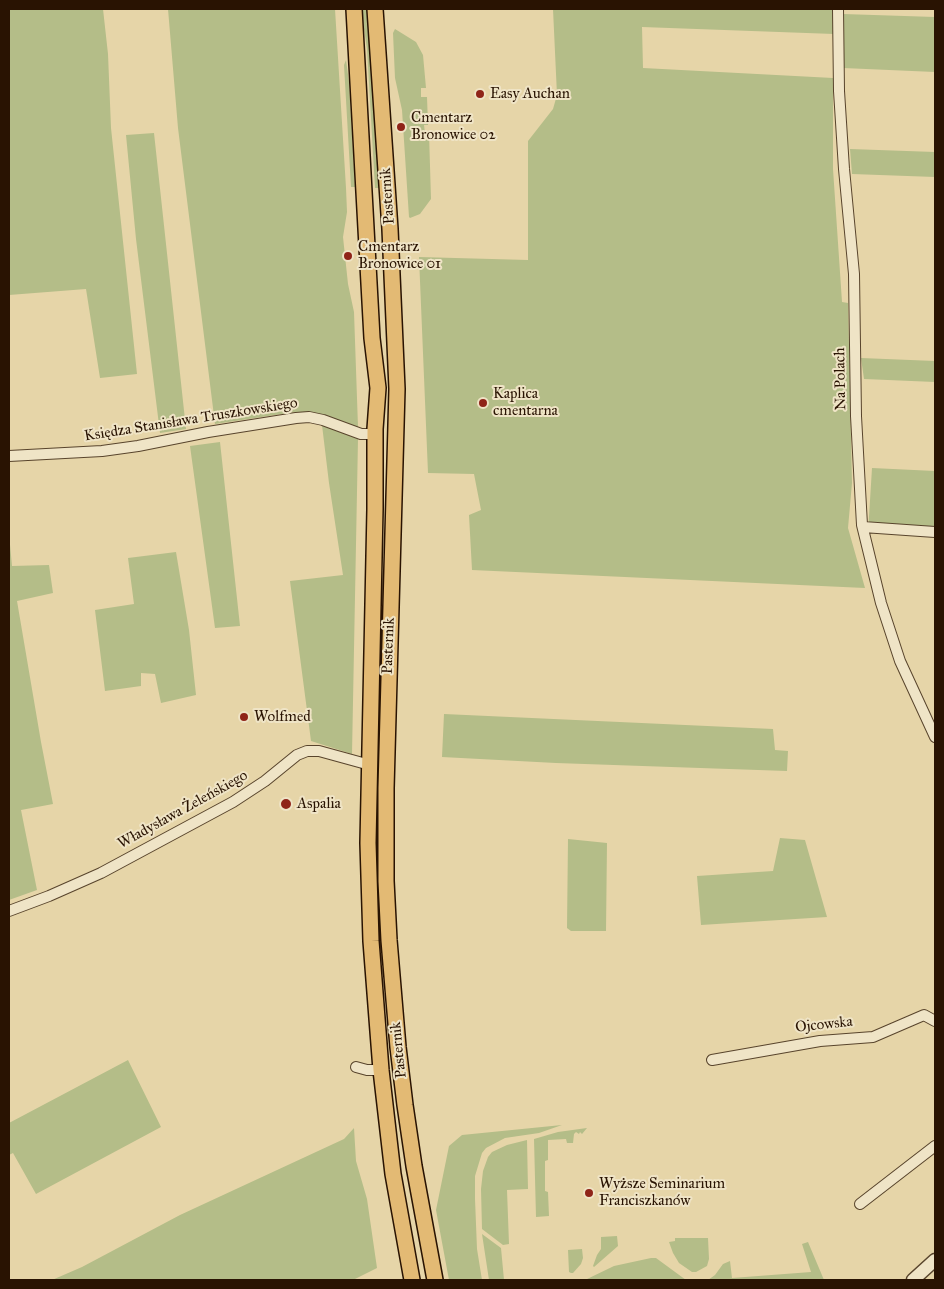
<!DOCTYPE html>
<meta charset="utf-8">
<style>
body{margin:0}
#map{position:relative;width:944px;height:1289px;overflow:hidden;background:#e6d5a8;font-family:"IM FELL Great Primer",serif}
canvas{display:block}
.frame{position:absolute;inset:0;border:10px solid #291302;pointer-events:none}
</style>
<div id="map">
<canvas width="944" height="1289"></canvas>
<div class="frame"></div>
</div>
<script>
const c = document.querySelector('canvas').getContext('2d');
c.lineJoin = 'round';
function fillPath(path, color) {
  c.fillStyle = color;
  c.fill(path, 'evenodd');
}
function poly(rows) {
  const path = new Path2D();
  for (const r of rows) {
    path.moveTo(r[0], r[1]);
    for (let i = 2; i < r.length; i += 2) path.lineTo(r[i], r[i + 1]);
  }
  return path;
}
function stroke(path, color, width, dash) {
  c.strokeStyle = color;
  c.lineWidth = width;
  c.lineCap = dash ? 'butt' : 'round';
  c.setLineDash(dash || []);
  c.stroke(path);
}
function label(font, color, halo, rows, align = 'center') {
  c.font = font + ' "IM FELL Great Primer",serif';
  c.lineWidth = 4;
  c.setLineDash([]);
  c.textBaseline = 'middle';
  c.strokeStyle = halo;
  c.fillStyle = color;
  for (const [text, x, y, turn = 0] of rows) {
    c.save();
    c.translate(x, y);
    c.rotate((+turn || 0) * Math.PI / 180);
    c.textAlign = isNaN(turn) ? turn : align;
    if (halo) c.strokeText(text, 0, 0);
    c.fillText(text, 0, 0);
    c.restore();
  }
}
fillPath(poly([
 [9,9,103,9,108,54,111,128,137,374,100,378,86,289,9,295],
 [168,9,335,9,346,188,347,212,343,237,348,284,354,312,358,427,319,414,295,412,215,424,178,128],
 [361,9,368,9,379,188,375,188,367,49],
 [553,9,834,9,834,34,642,27,643,68,833,78,833,169,842,302,848,303,852,483,848,528,865,588,472,570,469,515,481,510,474,474,428,473,419,257,528,260,528,141,553,109,557,95],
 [843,14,935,17,935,72,843,68],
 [395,29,416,42,423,55,426,88,421,88,421,97,427,97,428,125,424,125,425,133,429,133,431,199,420,214,410,218,409,217,402,110,395,78,393,33],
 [346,60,349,82,355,187,351,187,344,65],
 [154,133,186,429,160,433,136,239,126,135],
 [850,149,935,152,935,177,852,174],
 [861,358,935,361,935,382,864,379],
 [322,425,358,439,352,754,311,741,290,581,343,575,329,483],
 [220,442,240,626,215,628,190,446],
 [872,468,935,471,935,536,868,533],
 [9,534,12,566,49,565,53,593,17,601,41,742,53,804,21,810,37,890,9,900],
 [176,552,189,630,196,695,161,703,155,674,141,673,141,686,105,691,95,610,134,604,128,558],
 [444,714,773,729,775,750,788,751,787,771,556,763,442,757],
 [780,838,805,840,827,917,701,925,697,876,773,871],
 [568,839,607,843,606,931,571,931,567,928],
 [128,1060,161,1127,36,1194,13,1153,9,1155,9,1123],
 [562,1125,539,1133,505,1138,486,1148,482,1153,475,1176,475,1199,477,1249,482,1280,449,1280,436,1210,449,1146,462,1135],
 [354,1128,356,1161,367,1199,377,1268,353,1280,52,1280,82,1267,180,1215,344,1139],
 [587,1128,582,1134,580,1132,579,1134,576,1132,574,1134,573,1143,567,1143,566,1139,548,1140,548,1160,545,1161,545,1191,548,1192,549,1216,536,1217,534,1139,558,1132],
 [527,1140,528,1189,507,1190,509,1244,503,1245,482,1229,481,1189,483,1171,488,1157,492,1152,507,1145],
 [482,1234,501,1248,504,1280,489,1280],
 [617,1236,618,1246,594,1267,593,1266,597,1255,601,1249,601,1237],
 [675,1238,708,1238,709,1259,707,1266,696,1272,692,1272,679,1263,673,1253,669,1242,675,1241],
 [808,1242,824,1280,708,1280,715,1275,723,1264,730,1261,732,1278,811,1272,802,1244],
 [582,1249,583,1258,581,1264,573,1273,571,1273,569,1272,568,1250],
 [651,1258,656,1258,686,1280,585,1280,614,1266]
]), '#b4bd88');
const minor = poly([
 [838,9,839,91,844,169,854,274,856,416,862,525,881,603,900,661,935,737],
 [9,456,102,451,138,446,208,432,296,418,309,417,323,420,361,434,375,434],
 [863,527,935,532],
 [9,911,49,896,101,873,233,802,265,781,297,755,307,751,319,751,370,765],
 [712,1060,820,1041,873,1037,924,1015,935,1021],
 [356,1067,367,1070,381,1070],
 [860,1204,935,1146]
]);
const tertiary = poly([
 [913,1280,935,1260]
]);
const primary = poly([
 [354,9,372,338,378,388,375,429,375,509,368,843,371,941,381,1070,393,1174,412,1280],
 [375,9,390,229,397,389,386,788,386,881,389,940,398,1047,405,1105,414,1166,435,1280]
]);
stroke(minor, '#58442c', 12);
stroke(tertiary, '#58442c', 15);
stroke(primary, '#291302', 18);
stroke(minor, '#efe4c6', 10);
stroke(tertiary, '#efe4c6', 12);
stroke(primary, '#e3ba74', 15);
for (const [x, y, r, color] of [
 [480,94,5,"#8f2418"],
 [401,127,5,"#8f2418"],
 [348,256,5,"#8f2418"],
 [483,403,5,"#8f2418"],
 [244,717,5,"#8f2418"],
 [286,804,6,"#8f2418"],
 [589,1193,5,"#8f2418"]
]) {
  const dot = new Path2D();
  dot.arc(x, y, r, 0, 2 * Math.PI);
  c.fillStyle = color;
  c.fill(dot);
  stroke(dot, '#efe4c6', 2);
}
label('15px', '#291302', '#efe4c6', [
 ["Easy Auchan",490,94],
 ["Cmentarz",411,118],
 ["Bronowice 02",411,135],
 ["Cmentarz",358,247],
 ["Bronowice 01",358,264],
 ["Kaplica",493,394],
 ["cmentarna",493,411],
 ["Wolfmed",254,717],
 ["Aspalia",297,804],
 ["Wyższe Seminarium",599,1184],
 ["Franciszkanów",599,1201]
], 'left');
label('15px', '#291302', '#efe4c6', [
 ["Pasternik",388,196,-94],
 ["Na Polach",841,379,-91],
 ["Księdza Stanisława Truszkowskiego",191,420,-9],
 ["Pasternik",389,646,-88],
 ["Władysława Żeleńskiego",183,810,-29],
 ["Ojcowska",824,1025,-6],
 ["Pasternik",399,1050,-96]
]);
</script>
